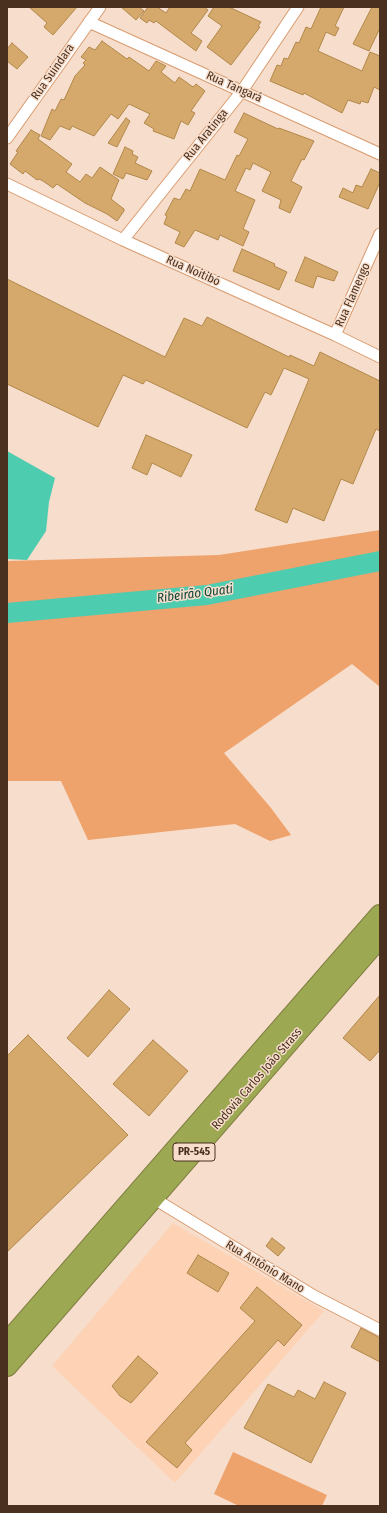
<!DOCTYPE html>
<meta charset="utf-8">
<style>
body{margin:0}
#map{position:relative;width:387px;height:1513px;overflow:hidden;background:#f7ddcb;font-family:"Fira Sans Condensed",sans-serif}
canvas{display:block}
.frame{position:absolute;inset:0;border:8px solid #4a311f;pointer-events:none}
</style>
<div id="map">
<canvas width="387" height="1513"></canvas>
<div class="frame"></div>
</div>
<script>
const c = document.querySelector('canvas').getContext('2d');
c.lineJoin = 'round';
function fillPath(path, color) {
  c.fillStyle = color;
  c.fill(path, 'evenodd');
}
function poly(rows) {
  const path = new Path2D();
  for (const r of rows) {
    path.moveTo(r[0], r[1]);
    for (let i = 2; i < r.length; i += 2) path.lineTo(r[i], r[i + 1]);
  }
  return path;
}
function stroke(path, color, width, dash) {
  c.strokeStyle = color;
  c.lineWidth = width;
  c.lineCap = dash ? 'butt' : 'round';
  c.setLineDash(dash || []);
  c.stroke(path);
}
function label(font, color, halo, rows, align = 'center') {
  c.font = font + ' "Fira Sans Condensed",sans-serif';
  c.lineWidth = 3;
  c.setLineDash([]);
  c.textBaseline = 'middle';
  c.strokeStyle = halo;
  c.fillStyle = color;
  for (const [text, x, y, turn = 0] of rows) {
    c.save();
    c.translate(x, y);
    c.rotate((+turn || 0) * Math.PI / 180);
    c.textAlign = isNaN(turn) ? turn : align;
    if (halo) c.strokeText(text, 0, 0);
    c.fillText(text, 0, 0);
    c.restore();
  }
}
fillPath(poly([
 [173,1223,324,1311,175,1483,52,1366]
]), '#fdd2b5');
fillPath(poly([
 [380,530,380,687,352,664,224,753,271,808,291,835,270,841,235,824,88,840,61,781,7,781,7,561,219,555],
 [233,1452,327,1495,322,1506,239,1506,214,1494]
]), '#eea26c');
fillPath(poly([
 [7,451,55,478,49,502,46,531,27,560,7,559]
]), '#4eccb0');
stroke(poly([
 [7,613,207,595,380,561]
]), '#4eccb0', 20);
const building = poly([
 [29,7,77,7,53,35,44,27,47,23,29,7],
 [121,7,139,7,144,11,136,20,121,7],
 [148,7,157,7,166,13,170,7,204,7,208,10,191,33,202,41,196,51,156,21,154,23,149,20,147,23,140,18,148,7],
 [214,7,229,7,261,22,258,26,260,27,231,65,207,47,222,26,208,16,214,7],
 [321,7,344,7,335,26,339,28,335,36,326,32,318,51,362,71,370,52,380,56,380,90,374,87,368,103,361,101,360,104,348,100,342,113,304,93,303,95,270,81,277,65,281,66,284,58,288,59,296,42,299,43,306,27,311,29,321,7],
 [372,7,380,7,380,28,369,51,353,44,372,7],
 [102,41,127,59,129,57,149,71,156,61,166,66,161,72,175,83,179,77,193,87,196,84,205,91,191,111,195,113,188,125,181,121,174,139,153,131,154,129,144,123,150,114,129,104,118,119,111,114,94,136,72,126,70,130,60,126,50,140,41,136,52,109,55,111,61,99,64,100,75,76,85,65,83,63,86,60,81,57,89,47,95,50,102,41],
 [12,43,28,57,17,69,7,61,7,49,12,43],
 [244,113,278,129,279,128,314,141,304,160,302,159,291,181,302,187,290,213,279,208,281,200,262,191,271,172,253,163,250,170,246,168,235,191,255,200,243,229,249,232,243,246,220,235,218,240,195,230,184,247,175,243,180,232,164,224,167,216,165,215,174,198,180,200,186,189,190,191,200,169,225,180,237,155,239,156,248,139,234,132,244,113],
 [126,118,130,121,117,147,108,143,126,118],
 [31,130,40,135,38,139,72,164,66,172,80,182,86,174,92,178,100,167,119,180,111,199,124,209,124,211,117,221,107,214,85,203,57,184,53,188,43,181,39,179,37,180,25,171,23,174,10,164,18,152,16,151,31,130],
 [125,147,133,151,132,154,138,157,135,163,152,171,147,180,126,173,123,179,113,174,125,147],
 [371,169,380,173,380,182,368,209,339,197,343,188,353,193,356,185,362,187,371,169],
 [242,249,275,264,274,266,287,272,279,290,233,271,242,249],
 [305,257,338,272,334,281,317,276,313,288,295,281,305,257],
 [7,279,165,357,184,318,202,326,207,317,289,357,290,355,314,366,320,352,380,381,380,431,376,429,353,484,341,479,324,521,293,508,287,523,255,510,309,379,284,368,271,395,265,392,247,428,146,380,143,384,123,375,98,427,7,384,7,279],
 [146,435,192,455,181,477,152,463,147,475,132,468,146,435],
 [109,990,130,1009,88,1057,67,1038,109,990],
 [380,995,380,1050,370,1061,343,1038,380,995],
 [28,1035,128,1135,7,1252,7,1056,28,1035],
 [153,1040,188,1071,149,1116,113,1084,153,1040],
 [272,1238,285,1248,278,1256,266,1246,272,1238],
 [198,1255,229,1273,218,1292,187,1273,198,1255],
 [257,1287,302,1325,284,1346,278,1340,185,1443,192,1450,177,1468,146,1442,255,1321,240,1308,257,1287],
 [361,1328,380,1338,380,1362,351,1347,361,1328],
 [138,1356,158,1373,131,1403,120,1396,112,1386,138,1356],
 [324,1382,346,1393,311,1463,244,1428,268,1384,294,1397,298,1390,315,1399,324,1382]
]);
fillPath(building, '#d4a96b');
stroke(building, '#b1874a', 1);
const street = poly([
 [89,22,380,154],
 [7,138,100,7],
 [7,184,123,240,335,335,380,357],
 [123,240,242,91,298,7],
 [335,335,380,234],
 [153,1198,314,1296,380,1330]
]);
const highway = poly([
 [7,1343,380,915],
 [7,1366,380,937]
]);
stroke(street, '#d89b6f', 13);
stroke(highway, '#7f7e40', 22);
stroke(street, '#fff', 11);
stroke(highway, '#9ca852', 20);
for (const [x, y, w] of [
 [194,1152,42]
]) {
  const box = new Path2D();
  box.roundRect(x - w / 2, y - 9, w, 18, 3);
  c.fillStyle = '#f7ddcb';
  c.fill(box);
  stroke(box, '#4a311f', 1);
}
label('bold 11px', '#4a311f', null, [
 ["PR-545",194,1152]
]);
label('12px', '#4a311f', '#f7ddcb', [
 ["Rua Suindara",53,72,-55],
 ["Rua Tangará",234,87,24],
 ["Rua Aratinga",206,135,-51],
 ["Rua Noitibó",193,271,24],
 ["Rua Flamengo",353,295,-66],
 ["Rodovia Carlos João Strass",257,1079,-49],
 ["Rua Antônio Mano",265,1267,31]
]);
label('italic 13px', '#0c4439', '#f7ddcb', [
 ["Ribeirão Quati",195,594,-7]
]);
</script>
